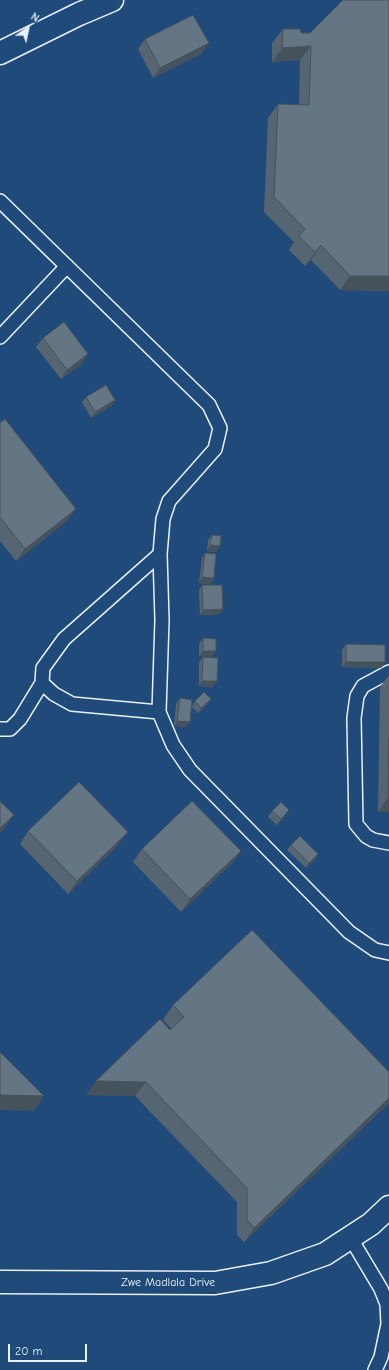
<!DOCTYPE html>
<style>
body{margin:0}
#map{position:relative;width:389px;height:1370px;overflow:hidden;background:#1f4a7a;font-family:"Comic Neue",sans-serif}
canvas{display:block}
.north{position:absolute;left:8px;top:8px;width:40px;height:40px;-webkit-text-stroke:3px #1f4a7a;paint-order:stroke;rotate:33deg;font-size:11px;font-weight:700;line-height:16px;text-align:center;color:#e8f1f8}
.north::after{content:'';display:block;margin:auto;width:14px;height:18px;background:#e8f1f8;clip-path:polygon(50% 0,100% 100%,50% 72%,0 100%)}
.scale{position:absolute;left:8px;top:1344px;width:79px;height:18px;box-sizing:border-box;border:2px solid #e8f1f8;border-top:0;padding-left:5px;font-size:12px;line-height:14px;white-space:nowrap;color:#e8f1f8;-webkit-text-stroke:3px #1f4a7a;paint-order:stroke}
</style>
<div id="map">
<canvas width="389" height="1370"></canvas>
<div class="north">N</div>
<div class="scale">20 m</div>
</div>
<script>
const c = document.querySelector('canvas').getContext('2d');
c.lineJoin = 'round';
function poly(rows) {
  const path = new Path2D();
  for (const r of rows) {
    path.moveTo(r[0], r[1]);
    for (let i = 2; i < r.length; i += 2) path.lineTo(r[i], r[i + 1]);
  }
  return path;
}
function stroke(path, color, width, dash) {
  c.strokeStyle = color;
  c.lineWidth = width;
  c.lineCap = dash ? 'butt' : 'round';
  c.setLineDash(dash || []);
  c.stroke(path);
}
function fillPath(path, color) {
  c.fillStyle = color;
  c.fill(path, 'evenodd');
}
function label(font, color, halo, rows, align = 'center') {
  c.font = font + ' "Comic Neue",sans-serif';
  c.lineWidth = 3.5;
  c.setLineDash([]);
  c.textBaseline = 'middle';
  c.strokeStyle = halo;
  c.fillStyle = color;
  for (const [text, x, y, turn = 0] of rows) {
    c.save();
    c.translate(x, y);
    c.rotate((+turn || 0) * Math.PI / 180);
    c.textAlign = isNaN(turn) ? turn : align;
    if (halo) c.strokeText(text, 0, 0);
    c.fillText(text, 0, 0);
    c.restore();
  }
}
const service = poly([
 [0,201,209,405,220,428,215,449,169,501,163,519,160,554,162,620,159,712,173,745,190,770,349,932,375,950,389,953],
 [0,337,67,266],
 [389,672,363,686,357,696,354,718,356,824,366,836,373,840,389,843],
 [159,712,72,704,54,694,42,683,43,668,64,639,160,554],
 [0,729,10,729,20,719,42,683],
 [350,1237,381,1289,387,1304,388,1324,381,1357,375,1370]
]);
const minor = poly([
 [0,53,79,14,112,0]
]);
const tertiary = poly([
 [0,1282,215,1283,271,1273,325,1254,371,1224,389,1207]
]);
stroke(service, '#e8f1f8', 16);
stroke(minor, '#e8f1f8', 25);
stroke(tertiary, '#e8f1f8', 25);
stroke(service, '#1f4a7a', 13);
stroke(minor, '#1f4a7a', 22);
stroke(tertiary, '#1f4a7a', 22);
fillPath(poly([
 [283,29,301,33,310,33,389,291,340,290,311,260,305,266,289,250,294,242,264,212,268,118,278,104,299,105,300,60,272,62,272,43],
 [145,39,202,53,153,78,138,49],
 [43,338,82,364,61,379,36,347],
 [86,397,112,405,91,418,82,402],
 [0,423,67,521,16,561,0,541],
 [212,535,216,552,207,551,208,540],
 [205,553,214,578,210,584,199,583,202,558],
 [202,585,223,609,219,614,200,615,199,590],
 [203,638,212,657,199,656,199,644],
 [346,644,385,662,381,668,342,667,342,650],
 [203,657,213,687,199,686,199,662],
 [389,675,389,812,378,812,380,687],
 [180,698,192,706,195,701,207,705,198,713,192,707,186,727,174,726,176,704],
 [272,811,285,816,277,825,268,817],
 [28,831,119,844,68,894,20,844],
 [291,845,318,854,314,860,306,868,287,850],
 [142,849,241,851,232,863,181,912,133,862],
 [173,1005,389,1072,389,1103,244,1242,237,1235,237,1202,135,1096,86,1095,172,1029,163,1020]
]), '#566572');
fillPath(poly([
 [209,43,202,53,153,78,160,68],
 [311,46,300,60,272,62,282,48],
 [321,245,311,260,305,266,315,252],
 [350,276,389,276,389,291,340,290],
 [88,354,82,364,61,379,67,370],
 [115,400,112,405,91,418,95,412],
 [76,509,67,521,16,561,25,549],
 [210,545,220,546,216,552,207,551],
 [202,577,214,578,210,584,199,583],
 [223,609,219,614,200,615,203,610],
 [203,651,216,651,212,657,199,656],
 [346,662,385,662,381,668,342,667],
 [202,681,217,681,213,687,199,686],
 [211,699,207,705,198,713,201,708],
 [177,721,190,722,186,727,174,726],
 [388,797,389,797,389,812,378,812],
 [289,810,285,816,277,825,281,819],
 [14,815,5,828,0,833,0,828],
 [128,832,119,844,68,894,77,881],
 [241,851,232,863,181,912,190,899],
 [318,854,314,860,306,868,309,863],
 [96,1081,146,1082,135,1096,86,1095],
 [0,1095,44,1096,34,1111,0,1110],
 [389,1098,389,1103,244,1242,254,1228]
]), '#46525c');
const building = poly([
 [343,0,389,0,389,276,350,276,321,245,315,252,299,236,305,229,274,197,278,104,309,105,311,46,282,48,283,29,300,29,301,33,310,33,343,0],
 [193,15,209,43,160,68,145,39,193,15],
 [64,322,88,354,67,370,43,338,64,322],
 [106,385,115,400,95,412,86,397,106,385],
 [5,419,76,509,25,549,0,517,0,423,5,419],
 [212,535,221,536,220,546,210,545,212,535],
 [205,553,216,554,214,578,202,577,205,553],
 [202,585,222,585,223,609,203,610,202,585],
 [203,638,216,639,216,651,203,651,203,638],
 [346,644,385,645,385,662,346,662,346,644],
 [203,657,218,658,217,681,202,681,203,657],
 [204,692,211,699,201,708,195,701,204,692],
 [180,698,192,700,190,722,177,721,180,698],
 [389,738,389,797,388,797,389,738],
 [79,782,128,832,77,881,28,831,79,782],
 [0,801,14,815,0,828,0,801],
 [192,801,241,851,190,899,142,849,192,801],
 [281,802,289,810,281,819,272,811,281,802],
 [300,836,318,854,309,863,291,845,300,836],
 [252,930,389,1072,389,1098,254,1228,247,1220,247,1188,146,1082,96,1081,160,1019,170,1030,184,1017,173,1005,252,930],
 [0,1052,44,1096,0,1095,0,1052]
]);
fillPath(building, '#647584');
stroke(building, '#46525c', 1);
label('12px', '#e8f1f8', '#1f4a7a', [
 ["Zwe Madlala Drive",168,1283]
]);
</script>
